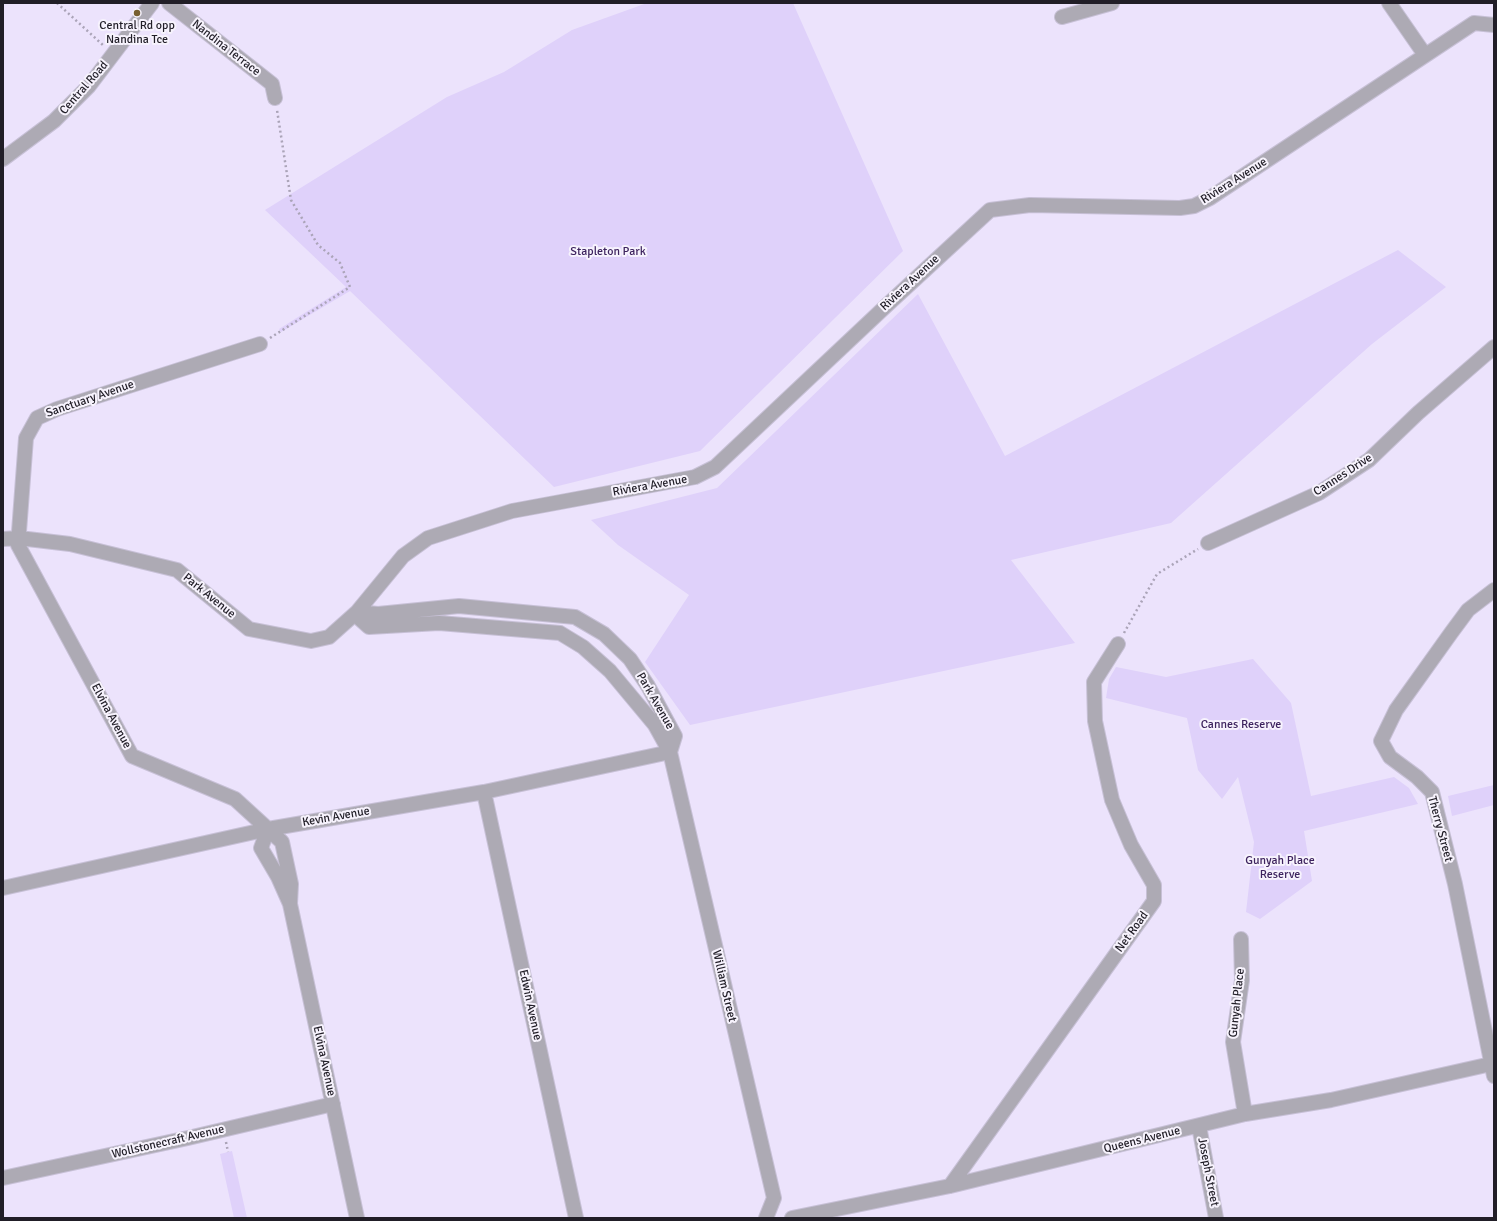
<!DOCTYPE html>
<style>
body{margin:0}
#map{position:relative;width:1497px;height:1221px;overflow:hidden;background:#ece3fc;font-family:Signika,sans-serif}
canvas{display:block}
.frame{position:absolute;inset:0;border:4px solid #211e27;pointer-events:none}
</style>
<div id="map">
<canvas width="1497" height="1221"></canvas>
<div class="frame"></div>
</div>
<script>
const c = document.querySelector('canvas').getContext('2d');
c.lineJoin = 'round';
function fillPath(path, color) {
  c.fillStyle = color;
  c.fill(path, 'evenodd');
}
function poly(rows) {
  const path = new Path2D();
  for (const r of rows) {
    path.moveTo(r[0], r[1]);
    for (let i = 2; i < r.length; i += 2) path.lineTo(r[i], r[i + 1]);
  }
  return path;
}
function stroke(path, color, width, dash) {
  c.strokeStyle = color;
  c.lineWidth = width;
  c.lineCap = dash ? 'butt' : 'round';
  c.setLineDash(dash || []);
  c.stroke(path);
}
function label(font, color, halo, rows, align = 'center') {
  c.font = font + ' Signika,sans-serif';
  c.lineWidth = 4;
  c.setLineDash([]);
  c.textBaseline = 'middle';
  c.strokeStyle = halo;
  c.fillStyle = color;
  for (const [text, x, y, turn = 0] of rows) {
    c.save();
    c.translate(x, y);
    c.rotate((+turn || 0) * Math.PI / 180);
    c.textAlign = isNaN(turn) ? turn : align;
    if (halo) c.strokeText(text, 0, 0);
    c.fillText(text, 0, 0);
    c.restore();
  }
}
fillPath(poly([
 [647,3,793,3,903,251,700,451,554,487,350,291,281,332,279,329,346,287,265,210,447,97,504,72,572,30],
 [1398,250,1446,287,1372,344,1171,523,1011,560,1075,643,690,725,645,662,689,595,618,545,591,520,717,488,918,294,1005,456],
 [1253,659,1291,703,1311,796,1394,777,1409,788,1418,804,1304,831,1312,881,1260,919,1246,912,1254,842,1238,777,1222,799,1198,770,1187,718,1106,698,1109,679,1116,667,1166,677],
 [1494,785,1494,805,1452,816,1448,796],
 [232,1151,247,1218,234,1218,220,1154]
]), '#dfd1fa');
const minor = poly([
 [169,3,272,84,275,98],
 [1389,3,1425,55],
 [1062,17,1112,3],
 [3,159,54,121,89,86,152,3],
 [260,344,57,409,37,418,26,438,18,545,132,756,235,799,282,842,291,884,290,904],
 [3,539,19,538,70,544,177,570,249,629,311,641,329,637,357,612,403,556,428,538,512,511,695,477,715,467,886,306,990,210,1030,205,1180,208,1194,206,1210,198,1474,23,1494,25],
 [1208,543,1319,493,1369,460,1418,413,1494,347],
 [1494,590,1468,610,1451,633,1396,710,1381,741,1390,757,1417,777,1432,792,1455,884,1494,1076],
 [357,612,360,619,369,627,439,623,560,633,583,647,610,671,655,725,670,752,774,1198,766,1218],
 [357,612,378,614,459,606,575,617,604,634,630,659,648,686,675,736,670,752],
 [484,792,576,1218],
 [268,829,261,848,278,877,290,904,357,1218],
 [3,888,268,829,484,792,670,752],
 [1241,939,1242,980,1233,1042,1245,1114],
 [1199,1126,1216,1218],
 [3,1178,188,1138,333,1104],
 [950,1186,1154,901,1154,885,1131,845,1112,800,1095,721,1094,682,1118,644],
 [792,1218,950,1186,1245,1114,1331,1100,1491,1064]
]);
stroke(minor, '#c7c0d6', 16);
stroke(poly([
 [57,3,104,46],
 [270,338,350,287,340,263,318,245,291,200,277,110],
 [1124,633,1157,574,1198,549],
 [226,1142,228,1152]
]), '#aba4b8', 2.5, [2, 3]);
stroke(minor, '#adaab4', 14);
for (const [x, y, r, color] of [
 [137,13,4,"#785f30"]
]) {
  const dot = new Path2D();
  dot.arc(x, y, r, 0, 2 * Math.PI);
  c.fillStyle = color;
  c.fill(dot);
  stroke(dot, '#f7f3fd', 1.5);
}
label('12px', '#211e27', '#f7f3fd', [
 ["Central Rd opp",137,26],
 ["Nandina Tce",137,40]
]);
label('12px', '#211e27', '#f7f3fd', [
 ["Nandina Terrace",226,48,38],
 ["Central Road",84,88,-49],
 ["Riviera Avenue",1234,181,-32],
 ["Riviera Avenue",910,283,-43],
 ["Sanctuary Avenue",90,399,-19],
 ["Cannes Drive",1343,475,-33],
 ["Riviera Avenue",650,486,-10],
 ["Park Avenue",209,596,39],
 ["Park Avenue",655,701,60],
 ["Elvina Avenue",111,716,62],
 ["Kevin Avenue",336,817,-10],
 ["Therry Street",1440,829,75],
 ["Net Road",1132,932,-54],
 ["William Street",724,986,77],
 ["Gunyah Place",1237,1003,-84],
 ["Edwin Avenue",530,1005,78],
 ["Elvina Avenue",324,1061,78],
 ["Queens Avenue",1142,1140,-14],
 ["Wollstonecraft Avenue",168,1142,-13],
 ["Joseph Street",1208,1172,79]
]);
label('12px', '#3d235e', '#f7f3fd', [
 ["Stapleton Park",608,252],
 ["Cannes Reserve",1241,725],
 ["Gunyah Place",1280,861],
 ["Reserve",1280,875]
]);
</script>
